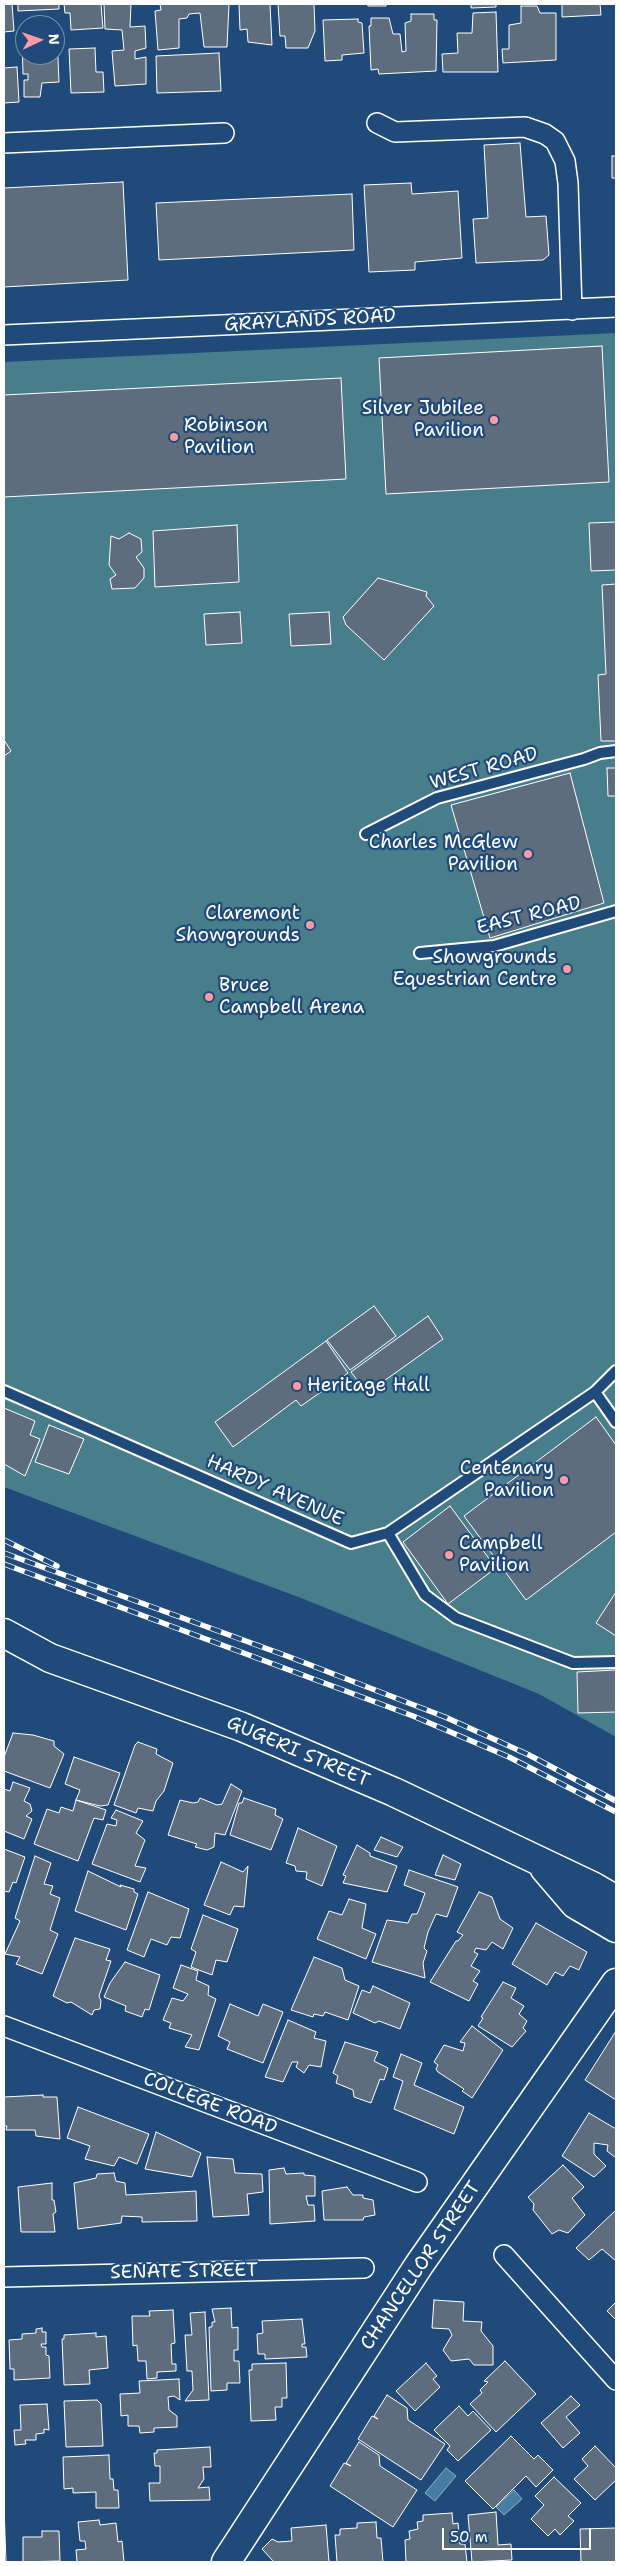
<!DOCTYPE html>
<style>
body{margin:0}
#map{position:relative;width:620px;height:2566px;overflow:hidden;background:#1f4a7a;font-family:"Shantell Sans",sans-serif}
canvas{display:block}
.frame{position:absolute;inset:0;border:5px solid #fff;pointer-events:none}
.north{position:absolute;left:15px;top:15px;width:50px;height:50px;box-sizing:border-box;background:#1f4a7a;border:1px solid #7992af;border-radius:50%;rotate:87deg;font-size:14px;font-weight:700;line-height:20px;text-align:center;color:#fff}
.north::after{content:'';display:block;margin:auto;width:18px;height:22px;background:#ff9aa2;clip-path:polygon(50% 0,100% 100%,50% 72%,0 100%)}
.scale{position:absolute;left:442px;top:2528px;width:149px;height:22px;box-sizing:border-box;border:2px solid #fff;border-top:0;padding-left:6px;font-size:15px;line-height:18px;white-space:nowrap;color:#fff;-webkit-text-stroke:4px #1f4a7a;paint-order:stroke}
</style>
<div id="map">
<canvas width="620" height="2566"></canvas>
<div class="frame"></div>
<div class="north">N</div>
<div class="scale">50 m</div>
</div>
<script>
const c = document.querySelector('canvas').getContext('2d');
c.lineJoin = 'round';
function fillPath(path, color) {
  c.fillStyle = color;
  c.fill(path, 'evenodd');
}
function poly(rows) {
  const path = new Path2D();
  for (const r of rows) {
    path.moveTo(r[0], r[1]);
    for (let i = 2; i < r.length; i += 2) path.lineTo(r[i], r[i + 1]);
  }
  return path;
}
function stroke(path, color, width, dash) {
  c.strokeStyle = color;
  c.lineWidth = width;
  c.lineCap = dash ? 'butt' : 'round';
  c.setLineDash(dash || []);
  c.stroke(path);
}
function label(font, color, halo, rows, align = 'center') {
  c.font = font + ' "Shantell Sans",sans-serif';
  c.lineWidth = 4.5;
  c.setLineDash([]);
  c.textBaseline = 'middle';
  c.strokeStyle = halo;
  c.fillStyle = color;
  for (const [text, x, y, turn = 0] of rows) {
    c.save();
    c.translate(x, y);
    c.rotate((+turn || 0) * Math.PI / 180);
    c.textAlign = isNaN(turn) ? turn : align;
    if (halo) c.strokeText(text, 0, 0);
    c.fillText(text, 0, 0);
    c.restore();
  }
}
fillPath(poly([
 [616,333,616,1737,539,1694,301,1598,4,1487,4,362]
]), '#487d8b');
const water = poly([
 [446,2468,456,2476,435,2501,425,2493,446,2468],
 [514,2490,522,2499,504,2515,496,2507,514,2490]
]);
fillPath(water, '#477da3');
stroke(water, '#91b1c8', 1);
const building = poly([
 [4,4,12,4,14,31,4,32,4,4],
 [18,4,59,4,59,9,18,11,18,4],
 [64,4,101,4,103,28,71,30,70,13,65,13,64,4],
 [104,4,131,4,130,27,145,26,146,48,135,51,135,59,146,57,146,84,115,86,112,51,124,50,122,30,105,29,104,4],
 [160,4,229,4,227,47,204,47,200,13,189,14,187,18,179,19,179,48,158,50,155,11,161,10,160,4],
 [239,4,270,4,272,45,248,42,247,29,240,30,239,4],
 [278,4,314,4,315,31,308,48,286,48,285,36,280,36,278,4],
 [367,4,386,4,386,6,368,6,367,4],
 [471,4,496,4,496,7,471,8,471,4],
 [562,4,600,4,601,15,562,17,562,4],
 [521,6,537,6,540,13,556,13,556,60,503,63,502,49,509,49,509,25,521,23,521,6],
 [496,12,498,72,443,72,442,54,458,53,457,33,472,33,473,13,496,12],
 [411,14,434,14,434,20,437,20,436,71,379,74,378,69,371,70,369,26,371,26,371,18,389,18,393,34,400,34,402,52,406,51,405,23,411,21,411,14],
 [358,19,358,22,362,23,364,53,342,55,342,60,325,61,323,20,358,19],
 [55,35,57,35,59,82,42,83,40,97,24,97,24,80,28,80,28,74,23,74,22,36,25,36,25,55,55,55,55,35],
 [95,48,96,72,103,72,104,92,71,93,69,49,95,48],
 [219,53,221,91,157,93,156,56,219,53],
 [17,67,19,102,4,103,4,68,17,67],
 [520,143,526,217,546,216,549,255,543,260,476,263,473,219,488,218,484,145,520,143],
 [612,156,616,156,616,178,612,178,612,156],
 [123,182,128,280,4,287,4,188,123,182],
 [411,183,412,194,458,191,462,258,415,262,415,270,369,272,364,185,411,183],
 [352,194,354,250,159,260,156,203,352,194],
 [602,346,609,482,386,494,379,358,602,346],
 [341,378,346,479,4,497,4,395,341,378],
 [616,522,616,570,591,571,589,523,616,522],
 [237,525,239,582,155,587,153,531,237,525],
 [129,533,141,539,142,552,136,557,144,568,144,578,135,588,112,589,110,579,116,575,109,565,111,536,119,539,129,533],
 [378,578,427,592,426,596,434,606,384,660,346,625,343,617,378,578],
 [616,584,616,741,601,741,598,675,606,674,602,585,616,584],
 [240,612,242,643,206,645,204,614,240,612],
 [329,612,331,644,291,646,289,614,329,612],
 [4,740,11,751,4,756,4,740],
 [607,768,616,768,616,796,608,796,607,768],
 [570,773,604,903,490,938,451,805,570,773],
 [374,1306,396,1336,350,1370,327,1340,374,1306],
 [428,1316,443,1339,367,1393,351,1372,428,1316],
 [326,1341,348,1373,301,1406,296,1400,233,1447,215,1422,326,1341],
 [4,1408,35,1421,30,1435,40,1439,25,1476,4,1464,4,1408],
 [596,1417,616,1445,616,1532,526,1600,464,1516,596,1417],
 [49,1425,84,1439,69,1474,35,1462,49,1425],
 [450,1506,496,1568,448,1604,403,1542,450,1506],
 [616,1592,616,1636,596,1623,616,1592],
 [616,1670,616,1712,578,1713,577,1672,616,1670],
 [13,1733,33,1735,54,1741,54,1746,64,1754,50,1788,4,1771,4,1757,13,1733],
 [138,1742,157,1749,156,1754,173,1763,164,1791,156,1801,153,1811,138,1808,136,1813,114,1805,135,1745,138,1742],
 [74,1757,120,1773,108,1805,100,1806,76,1800,80,1790,65,1784,74,1757],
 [13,1782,30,1788,24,1801,30,1804,32,1811,26,1816,32,1819,24,1839,4,1831,4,1789,10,1791,13,1782],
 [231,1784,242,1791,225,1835,215,1833,214,1847,207,1850,195,1847,197,1844,168,1835,180,1800,193,1803,198,1802,200,1798,217,1805,222,1804,231,1784],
 [244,1798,276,1809,275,1815,283,1819,271,1850,230,1835,239,1803,242,1803,244,1798],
 [76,1800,106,1810,103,1820,94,1818,78,1861,34,1844,47,1809,59,1813,61,1807,73,1811,76,1800],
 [116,1810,143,1821,136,1833,145,1840,135,1866,146,1868,140,1882,92,1864,107,1824,116,1826,117,1820,111,1818,116,1810],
 [298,1828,337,1846,322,1886,306,1879,307,1872,296,1871,295,1866,286,1863,298,1828],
 [381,1837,403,1847,397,1857,374,1850,381,1837],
 [357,1845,370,1853,370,1856,397,1866,387,1892,343,1883,346,1876,343,1875,357,1845],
 [4,1849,25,1857,16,1883,13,1882,9,1892,4,1891,4,1849],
 [443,1855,461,1864,455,1880,435,1875,443,1855],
 [35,1856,51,1863,44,1884,53,1886,50,1894,60,1898,50,1930,58,1934,42,1974,16,1964,20,1957,5,1954,20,1921,15,1918,35,1856],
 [221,1862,243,1872,248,1866,244,1907,234,1906,230,1915,204,1905,221,1862],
 [409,1870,458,1887,447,1917,436,1914,428,1932,424,1948,427,1951,423,1963,425,1978,372,1962,387,1920,408,1923,412,1914,417,1914,420,1907,425,1893,404,1885,409,1870],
 [88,1871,121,1887,120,1885,134,1889,134,1892,138,1894,126,1930,75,1911,88,1871],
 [148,1892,189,1909,180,1938,171,1937,167,1945,151,1939,144,1957,127,1950,148,1892],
 [479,1892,492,1897,500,1919,513,1928,503,1949,492,1942,486,1950,476,1948,474,1952,478,1954,471,1966,480,1971,473,1981,478,1984,469,2001,430,1982,456,1941,458,1941,463,1935,457,1932,479,1892],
 [349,1899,366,1904,362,1928,376,1934,366,1959,317,1939,329,1911,342,1915,349,1899],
 [203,1915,238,1929,227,1962,216,1960,212,1975,191,1967,196,1952,191,1949,203,1915],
 [536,1923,587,1952,579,1970,570,1966,563,1976,555,1972,547,1985,512,1964,536,1923],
 [75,1938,110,1949,106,1960,111,1961,99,1996,101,2001,100,2009,94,2010,92,2015,71,2002,67,2003,53,1996,75,1938],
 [314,1957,342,1968,345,1980,359,1986,348,2020,325,2012,323,2016,314,2014,313,2017,291,2010,314,1957],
 [125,1962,160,1975,149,2010,145,2009,142,2017,125,2011,126,2006,104,1997,110,1983,125,1962],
 [181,1965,198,1971,196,1980,209,1986,208,1995,216,1999,199,2050,185,2047,192,2035,169,2028,171,2023,163,2020,172,1998,183,2001,188,1994,173,1988,181,1965],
 [503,1982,516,1988,511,1998,524,2006,519,2014,527,2021,523,2028,526,2031,512,2047,478,2026,483,2018,481,2017,503,1982],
 [373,1986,410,2003,400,2029,379,2021,375,2023,353,2013,362,1990,370,1993,373,1986],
 [230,2004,258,2016,263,2004,283,2012,263,2063,227,2049,230,2042,218,2036,230,2004],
 [288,2020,316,2032,314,2038,326,2041,321,2067,309,2065,304,2073,296,2067,298,2062,292,2062,283,2082,265,2077,288,2020],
 [472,2026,503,2050,472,2098,462,2091,464,2089,438,2072,436,2069,438,2065,434,2062,444,2045,463,2051,465,2043,460,2042,472,2026],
 [616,2031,616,2100,585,2080,616,2031],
 [345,2042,378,2052,374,2061,388,2068,384,2080,380,2079,371,2103,354,2097,353,2090,336,2083,338,2076,333,2073,345,2042],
 [401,2054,422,2063,414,2085,464,2107,454,2134,394,2109,403,2081,393,2077,401,2054],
 [43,2095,43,2097,57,2097,60,2139,36,2136,35,2130,6,2130,7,2126,4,2126,4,2097,43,2095],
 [78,2107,149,2134,137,2164,119,2157,114,2166,85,2159,90,2146,67,2138,78,2107],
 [589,2113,616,2129,616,2158,607,2151,608,2145,594,2143,594,2154,606,2166,594,2177,562,2156,589,2113],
 [156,2132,201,2153,192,2177,145,2169,156,2132],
 [207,2157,233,2159,235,2173,262,2174,263,2192,247,2194,249,2215,213,2217,207,2157],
 [563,2165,584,2187,572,2198,585,2215,568,2233,559,2230,552,2234,533,2210,534,2204,528,2197,563,2165],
 [284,2168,286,2174,304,2173,304,2175,315,2176,315,2196,306,2196,308,2205,314,2205,315,2221,270,2224,269,2170,284,2168],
 [114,2173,116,2181,125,2183,126,2195,196,2191,197,2221,142,2222,142,2217,122,2216,121,2223,78,2229,74,2183,96,2178,97,2174,114,2173],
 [52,2183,52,2200,54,2200,56,2212,53,2214,55,2232,21,2232,18,2187,52,2183],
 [347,2187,353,2195,363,2195,363,2198,373,2200,375,2215,364,2217,363,2220,324,2220,322,2191,347,2187],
 [616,2210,616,2261,602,2249,589,2260,576,2248,616,2210],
 [434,2300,464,2302,463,2321,482,2322,481,2331,493,2346,493,2365,474,2365,469,2359,451,2361,443,2350,452,2335,449,2329,432,2328,434,2300],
 [616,2302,616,2320,607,2311,616,2302],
 [231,2308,232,2328,238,2327,238,2350,234,2350,234,2361,239,2361,240,2383,227,2383,227,2390,211,2391,209,2327,212,2327,212,2322,215,2322,212,2309,231,2308],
 [173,2310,175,2343,171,2344,172,2364,176,2364,176,2371,157,2372,157,2378,147,2379,146,2361,138,2361,137,2345,133,2346,132,2316,150,2316,149,2311,173,2310],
 [205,2312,209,2400,185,2401,193,2390,192,2371,187,2371,185,2335,192,2335,190,2313,205,2312],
 [302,2319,305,2344,302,2344,302,2347,306,2347,307,2357,265,2359,265,2354,258,2354,257,2334,263,2333,262,2321,302,2319],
 [42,2328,42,2332,46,2332,46,2344,41,2344,42,2347,46,2347,46,2355,49,2356,50,2378,14,2380,14,2369,10,2369,9,2340,22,2339,22,2334,36,2333,36,2329,42,2328],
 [96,2333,96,2337,106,2336,108,2368,89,2370,90,2384,64,2385,62,2339,64,2339,64,2335,96,2333],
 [505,2361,536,2394,496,2432,470,2404,482,2393,480,2390,488,2382,484,2381,505,2361],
 [286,2363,287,2398,282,2398,282,2407,275,2407,276,2420,251,2421,249,2370,252,2370,252,2364,286,2363],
 [426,2363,437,2376,433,2379,440,2387,415,2411,396,2391,426,2363],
 [179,2379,180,2400,174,2396,168,2397,169,2410,177,2416,177,2427,154,2428,154,2432,140,2433,139,2426,128,2426,128,2415,121,2416,120,2394,140,2393,139,2381,179,2379],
 [387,2395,407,2408,408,2420,445,2444,421,2480,358,2439,372,2416,378,2419,374,2416,387,2395],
 [571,2396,580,2405,566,2417,580,2433,563,2448,541,2423,571,2396],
 [97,2400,101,2404,103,2446,66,2447,64,2401,97,2400],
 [47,2404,49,2430,44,2429,44,2433,36,2434,36,2440,25,2440,26,2444,15,2445,14,2430,21,2430,20,2405,47,2404],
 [459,2406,468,2416,473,2411,491,2430,458,2461,447,2450,450,2446,434,2430,459,2406],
 [511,2436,534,2459,538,2455,553,2470,536,2487,526,2476,493,2509,465,2481,511,2436],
 [359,2442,379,2455,380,2466,417,2490,393,2527,330,2486,344,2463,351,2466,346,2463,359,2442],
 [595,2446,616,2468,616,2480,595,2500,574,2479,588,2466,582,2459,595,2446],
 [210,2447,211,2467,203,2467,204,2479,198,2488,209,2487,210,2500,150,2501,149,2483,160,2483,160,2466,155,2466,154,2453,157,2453,157,2450,210,2447],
 [109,2455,110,2479,113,2479,114,2490,118,2490,119,2508,96,2508,96,2492,73,2493,73,2488,64,2489,63,2457,109,2455],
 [554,2477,581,2503,568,2516,574,2521,560,2535,555,2529,548,2536,531,2519,544,2505,535,2496,554,2477],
 [4,2506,6,2562,4,2562,4,2506],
 [496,2512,498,2545,511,2544,512,2560,472,2562,468,2515,496,2512],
 [452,2513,453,2524,458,2523,460,2544,465,2544,467,2562,406,2562,405,2540,410,2539,409,2531,418,2529,417,2522,423,2521,423,2515,452,2513],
 [99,2520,100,2525,116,2523,118,2542,122,2541,124,2562,77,2562,76,2550,86,2549,85,2541,80,2541,78,2522,99,2520],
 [376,2522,377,2538,381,2538,383,2562,337,2562,335,2535,340,2535,340,2529,357,2528,357,2523,376,2522],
 [326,2525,329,2562,274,2562,262,2549,272,2539,278,2542,292,2541,291,2528,326,2525],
 [616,2528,616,2562,581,2562,580,2529,616,2528],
 [42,2531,59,2531,60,2561,23,2562,23,2537,42,2537,42,2531]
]);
fillPath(building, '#5e6d7e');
stroke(building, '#fff', 1);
const service = poly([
 [366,834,437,798,584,759,600,753,616,751],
 [420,953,494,946,616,911],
 [4,1391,351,1543,388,1533,425,1595,456,1618,573,1663,616,1662],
 [595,1392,616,1422],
 [388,1533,595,1392,616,1371]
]);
const minor = poly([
 [377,123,395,132,525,127,545,134,555,141,565,161,568,183,572,310],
 [4,143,224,133],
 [4,335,616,307],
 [4,2026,417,2182],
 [504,2255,616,2380],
 [4,2277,364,2268]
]);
const primary = poly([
 [4,1633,50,1658,242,1727,394,1792,594,1887,616,1900],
 [545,1869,575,1904,616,1928],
 [226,2562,419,2265,616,1983]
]);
stroke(service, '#fff', 14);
stroke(minor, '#fff', 22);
stroke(primary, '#fff', 31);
stroke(service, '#1f4a7a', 10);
stroke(minor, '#1f4a7a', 19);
stroke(primary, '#1f4a7a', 28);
const rail = poly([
 [4,1540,57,1566],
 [4,1553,287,1656,445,1717,529,1755,616,1801],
 [4,1564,413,1716,509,1757,616,1812]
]);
stroke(rail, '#fff', 5.5);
stroke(rail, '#1f4a7a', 4, [11]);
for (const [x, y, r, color] of [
 [494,420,5,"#ff9aa2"],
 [174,437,5,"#ff9aa2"],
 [528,854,5,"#ff9aa2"],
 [310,925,5,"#ff9aa2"],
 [567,969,5,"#ff9aa2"],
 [209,997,5,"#ff9aa2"],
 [297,1386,5,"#ff9aa2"],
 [564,1480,5,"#ff9aa2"],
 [449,1555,5,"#ff9aa2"]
]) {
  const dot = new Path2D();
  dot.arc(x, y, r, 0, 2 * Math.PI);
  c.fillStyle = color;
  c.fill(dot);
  stroke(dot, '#1f4a7a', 2);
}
label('19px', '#fff', '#1f4a7a', [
 ["GRAYLANDS ROAD",310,321,-3],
 ["WEST ROAD",484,769,-16],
 ["EAST ROAD",529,916,-14],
 ["HARDY AVENUE",275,1491,24],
 ["GUGERI STREET",298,1752,23],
 ["COLLEGE ROAD",210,2104,21],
 ["CHANCELLOR STREET",421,2266,-56],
 ["SENATE STREET",184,2272,-1]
]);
label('19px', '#fff', '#1f4a7a', [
 ["Silver Jubilee",484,409],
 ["Pavilion",484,431],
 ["Robinson",184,426,"left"],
 ["Pavilion",184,448,"left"],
 ["Charles McGlew",518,843],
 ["Pavilion",518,865],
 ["Claremont",300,914],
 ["Showgrounds",300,936],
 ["Showgrounds",557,958],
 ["Equestrian Centre",557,980],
 ["Bruce",219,986,"left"],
 ["Campbell Arena",219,1008,"left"],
 ["Heritage Hall",307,1386,"left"],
 ["Centenary",554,1469],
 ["Pavilion",554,1491],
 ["Campbell",459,1544,"left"],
 ["Pavilion",459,1566,"left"]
], 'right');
</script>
